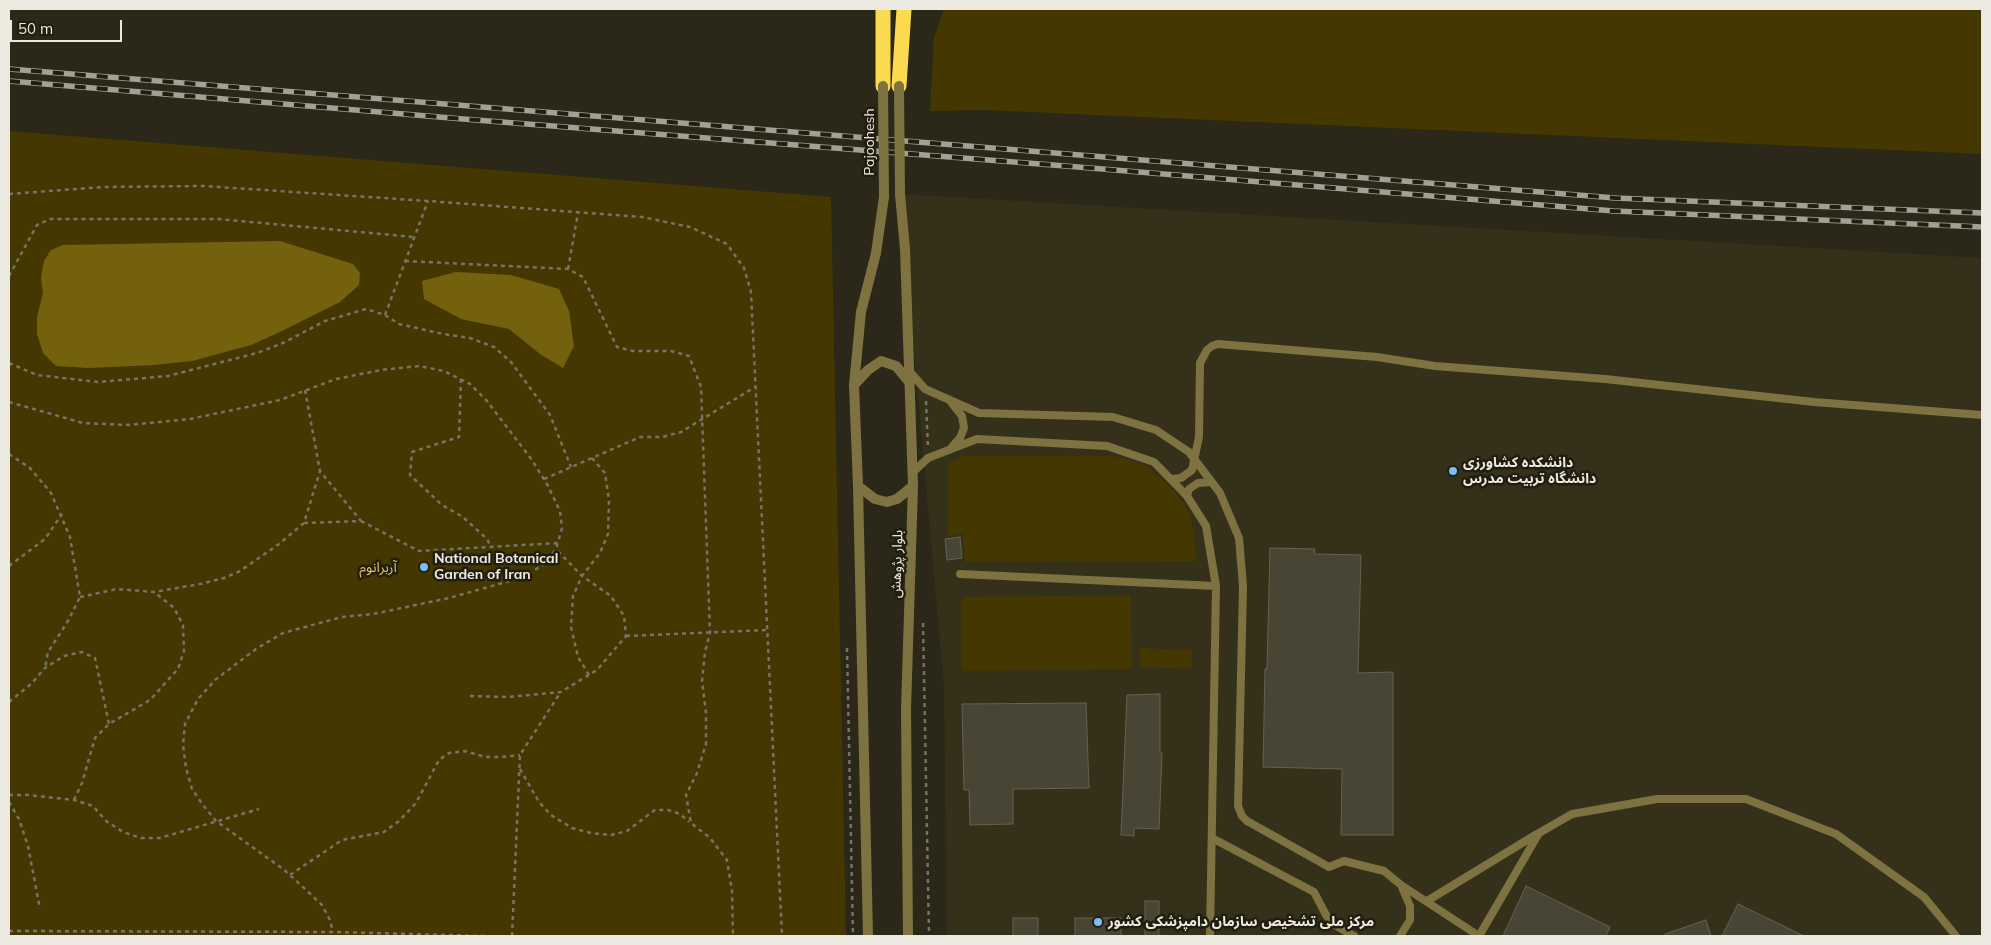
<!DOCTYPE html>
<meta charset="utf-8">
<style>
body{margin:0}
#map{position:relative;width:1991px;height:945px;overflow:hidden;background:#2b2819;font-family:Mulish,sans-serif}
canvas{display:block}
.frame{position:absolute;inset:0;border:10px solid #ece9e0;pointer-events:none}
.scale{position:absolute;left:10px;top:20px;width:112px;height:22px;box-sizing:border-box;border:2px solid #ece9e0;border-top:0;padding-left:6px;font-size:15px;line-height:18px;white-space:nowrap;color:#ece9e0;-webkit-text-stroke:4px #221e0f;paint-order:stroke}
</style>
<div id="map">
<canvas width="1991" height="945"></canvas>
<div class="frame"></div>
<div class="scale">50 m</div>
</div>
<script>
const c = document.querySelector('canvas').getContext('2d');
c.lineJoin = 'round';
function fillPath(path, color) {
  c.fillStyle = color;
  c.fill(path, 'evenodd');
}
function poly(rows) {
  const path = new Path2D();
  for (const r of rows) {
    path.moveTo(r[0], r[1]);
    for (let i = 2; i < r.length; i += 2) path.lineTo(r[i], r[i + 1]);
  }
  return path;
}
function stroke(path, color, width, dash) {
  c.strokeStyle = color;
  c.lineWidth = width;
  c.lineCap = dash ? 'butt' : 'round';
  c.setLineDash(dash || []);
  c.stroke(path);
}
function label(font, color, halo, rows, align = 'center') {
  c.font = font + ' Mulish,"Noto Sans Arabic",sans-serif';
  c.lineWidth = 5;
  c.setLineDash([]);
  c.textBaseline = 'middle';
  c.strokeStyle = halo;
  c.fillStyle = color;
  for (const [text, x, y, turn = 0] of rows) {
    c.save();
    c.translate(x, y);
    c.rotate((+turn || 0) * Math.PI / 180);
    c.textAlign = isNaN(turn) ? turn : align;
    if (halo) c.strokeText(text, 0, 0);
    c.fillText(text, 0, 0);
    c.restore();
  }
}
fillPath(poly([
 [900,194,1982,258,1982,936,947,936,944,686]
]), '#35301a');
fillPath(poly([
 [944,9,1982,9,1982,154,984,110,930,111,934,38],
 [9,131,831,197,846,936,9,936],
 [964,456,1114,456,1143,464,1163,480,1181,499,1191,517,1197,561,965,562,963,534,948,536,948,467,950,462],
 [1131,595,1132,669,962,671,962,597],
 [1140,648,1192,650,1191,669,1139,667]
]), '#443800');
fillPath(poly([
 [280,241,353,264,360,273,359,285,340,302,280,332,251,345,192,361,154,365,89,368,56,366,43,353,37,334,37,317,43,293,41,278,44,261,51,250,63,245],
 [456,272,511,275,559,289,569,311,574,346,563,368,540,354,509,329,461,319,424,299,422,281]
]), '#74610e');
const building = poly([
 [960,537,962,558,947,560,945,539,960,537],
 [1270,548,1315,549,1314,554,1361,555,1358,673,1393,672,1393,835,1341,835,1342,769,1263,767,1265,669,1267,669,1270,548],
 [1160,694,1160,753,1162,753,1159,829,1134,828,1134,836,1121,835,1127,695,1160,694],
 [1086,703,1089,788,1013,789,1013,824,970,825,969,790,964,790,962,704,1086,703],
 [1526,886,1610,927,1606,936,1503,936,1526,886],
 [1145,901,1159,901,1159,936,1145,936,1145,901],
 [1738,904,1804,936,1722,936,1738,904],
 [1013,918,1038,918,1038,936,1013,936,1013,918],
 [1075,918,1121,918,1121,936,1075,936,1075,918],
 [1706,920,1711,936,1665,936,1665,934,1706,920]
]);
fillPath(building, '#494535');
stroke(building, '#666251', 1);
stroke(poly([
 [9,194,103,187,204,186,428,201,642,217,690,227,727,244,744,268,751,292,782,936],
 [405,261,568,269,583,277,617,347,633,351,671,351,689,356,701,387,710,633,705,652,702,681,706,713,706,744,697,773,686,795,691,823,710,838,727,860,732,891,733,936],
 [568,269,578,213],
 [9,276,37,225,50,219,218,219,414,237],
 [385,315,428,201],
 [9,363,37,375,98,382,168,376,257,353,283,343,325,321,366,309,385,315,399,324,443,334,470,338,494,347,511,362,550,415,571,467],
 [461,379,459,437,412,452,410,475,442,505,463,517,487,539,491,547],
 [305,390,320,471],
 [926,401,928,448],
 [9,402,83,423,129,425,190,419,280,400,336,379,381,370,419,366,444,371,470,384,487,401,532,460,548,486,560,511,562,528,556,549,544,564,524,577,449,598,373,614,342,617,283,633,256,649,215,680,198,699,185,724,183,745,186,768,192,789,203,805,216,821,283,869,303,887,322,905,330,920,333,932],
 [9,454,30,468,51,493,70,537,80,597,68,621,48,652,45,668],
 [544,479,640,437,662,437,681,432,755,387],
 [361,521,419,551,558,543],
 [9,566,45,539,62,514],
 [80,597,117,589,154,592,200,584,224,578,240,571,279,544,304,523,320,471,361,521,304,523],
 [923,623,929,936],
 [626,636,767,630],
 [847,648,853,936],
 [589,675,578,657,571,627,573,596,582,576,600,553,608,534,609,500,605,473,592,458],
 [470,696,508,697,561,692,597,670,626,636,624,616,611,596,582,576,556,549],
 [9,702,31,684,45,668,64,656,82,652,95,658,109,724],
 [520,769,539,802,551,815,572,828,591,833,611,835,627,831,655,810,668,810,680,814,689,822],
 [9,795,28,795,74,800,93,806,106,821,123,832,141,838,160,838,259,809],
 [74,800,82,783,95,738,109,724,150,700,178,669,184,651,183,625,174,608,154,592],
 [9,802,19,819,28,846,40,909],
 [290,875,342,840,384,832,399,821,416,803,439,760,449,753,465,751,485,757,502,757,520,755],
 [9,931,333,932,487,936],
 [512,936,520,755,560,693]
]), '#767367', 2.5, [4, 4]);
stroke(poly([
 [910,372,925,389,979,413,1113,417,1156,430,1189,452,1220,493,1239,538,1243,586,1238,806,1242,816,1247,821,1329,867,1344,861,1384,871,1401,885,1479,936],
 [951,402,962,416,964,428,960,438,952,447],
 [912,473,928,458,977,439,1107,446,1154,462,1187,496,1206,526,1216,586,1210,936],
 [1171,479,1181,478,1192,470,1199,437,1200,363,1207,350,1212,346,1218,344,1377,357,1435,366,1605,379,1814,402,1982,415],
 [1187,496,1189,489,1198,483,1211,482],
 [960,574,1216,586],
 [1212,838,1314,892,1326,915,1335,925,1354,936],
 [1427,901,1537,834],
 [1400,936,1410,920,1410,906,1401,885],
 [1479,936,1539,833,1572,814,1657,799,1746,799,1836,834,1924,897,1956,936]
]), '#7f7241', 8);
stroke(poly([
 [900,194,905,249,913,486,906,709,908,936],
 [854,385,868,370,881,361,896,366,910,383],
 [858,486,875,499,887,502,897,499,913,486],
 [868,936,858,486,854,385,861,312,876,253,884,197]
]), '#7f7241', 10);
stroke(poly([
 [883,9,883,86],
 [899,86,904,9]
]), '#fcda4f', 15);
const rail = poly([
 [9,69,1615,198,1982,213],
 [9,81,463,119,1078,167,1614,211,1982,227]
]);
stroke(rail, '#a3a095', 5.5);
stroke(rail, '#221e0f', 4, [11]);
stroke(poly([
 [883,86,884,197],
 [899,86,900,194]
]), '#7f7241', 10);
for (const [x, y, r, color] of [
 [1453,471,5,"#7abff8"],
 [424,567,5,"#7abff8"],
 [1098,922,5,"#7abff8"]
]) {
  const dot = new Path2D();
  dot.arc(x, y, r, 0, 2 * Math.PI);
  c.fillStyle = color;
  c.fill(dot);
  stroke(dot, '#221e0f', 2);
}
label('14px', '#ece9e0', '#221e0f', [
 ["Pajoohesh",870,142,-90],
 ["بلوار پژوهش",897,564,-88]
]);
label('bold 14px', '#ece9e0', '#221e0f', [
 ["دانشکده کشاورزی",1463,463],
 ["دانشگاه تربیت مدرس",1463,479],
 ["National Botanical",434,559],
 ["Garden of Iran",434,575],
 ["مرکز ملی تشخیص سازمان دامپزشکی کشور",1108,922]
], 'left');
label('14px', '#ddc35b', '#221e0f', [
 ["آربرانوم",378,568]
]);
</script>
